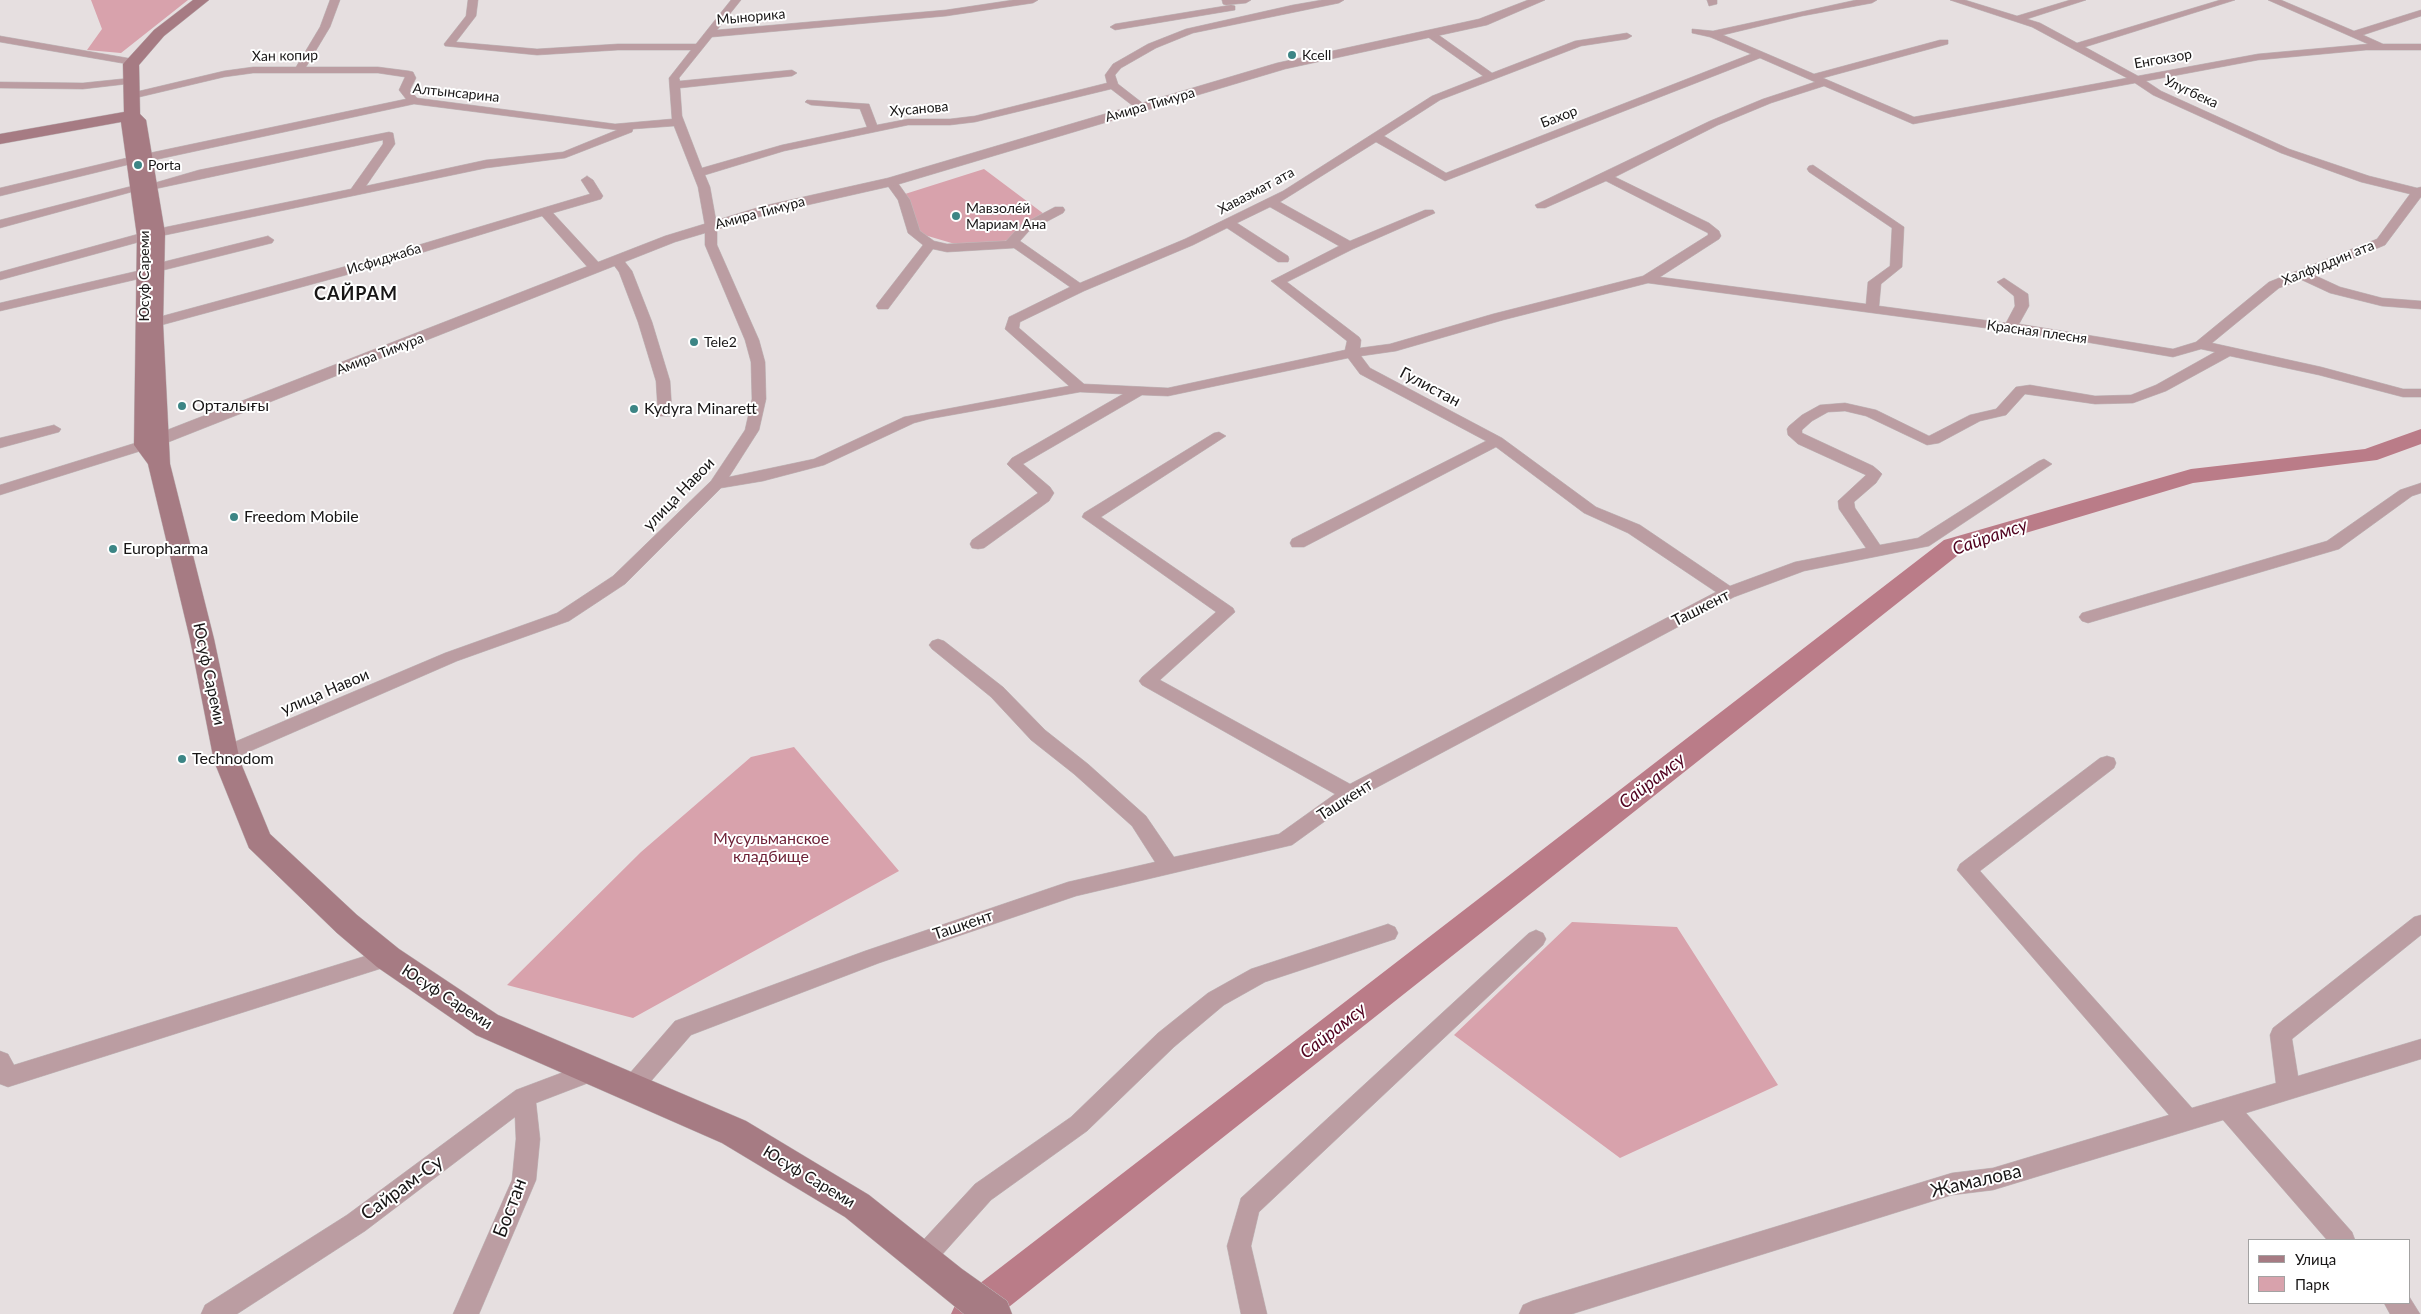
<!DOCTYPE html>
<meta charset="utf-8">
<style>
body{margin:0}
#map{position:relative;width:2421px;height:1314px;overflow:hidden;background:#e6dfe0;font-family:Lato,sans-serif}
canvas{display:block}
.legend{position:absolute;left:2248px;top:1239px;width:162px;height:65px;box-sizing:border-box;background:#fff;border:1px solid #a3a2a2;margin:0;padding:6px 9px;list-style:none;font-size:15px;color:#181616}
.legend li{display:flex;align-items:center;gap:10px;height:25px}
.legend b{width:25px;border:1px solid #a3a2a2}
</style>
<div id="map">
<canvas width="2421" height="1314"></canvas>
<ul class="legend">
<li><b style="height:6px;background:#a67b83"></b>Улица</li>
<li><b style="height:14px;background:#d8a2ac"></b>Парк</li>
</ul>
</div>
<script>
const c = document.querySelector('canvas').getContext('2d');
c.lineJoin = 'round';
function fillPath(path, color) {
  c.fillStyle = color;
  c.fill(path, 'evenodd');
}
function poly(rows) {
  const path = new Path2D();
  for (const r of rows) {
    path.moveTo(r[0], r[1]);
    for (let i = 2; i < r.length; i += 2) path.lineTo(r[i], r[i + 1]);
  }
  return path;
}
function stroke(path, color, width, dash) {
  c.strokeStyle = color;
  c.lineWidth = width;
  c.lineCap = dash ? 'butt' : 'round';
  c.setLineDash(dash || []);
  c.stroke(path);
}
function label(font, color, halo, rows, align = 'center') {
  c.font = font + ' Lato,sans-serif';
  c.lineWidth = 4;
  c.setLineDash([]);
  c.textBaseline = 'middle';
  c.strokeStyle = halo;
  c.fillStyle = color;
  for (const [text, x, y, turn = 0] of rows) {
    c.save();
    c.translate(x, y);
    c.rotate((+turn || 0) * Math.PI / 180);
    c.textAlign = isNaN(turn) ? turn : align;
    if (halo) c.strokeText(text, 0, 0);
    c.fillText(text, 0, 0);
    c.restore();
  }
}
fillPath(poly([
 [91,0,188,0,121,53,87,50,102,29],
 [984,169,1044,214,1004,242,955,244,921,234,905,194],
 [794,747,899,871,633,1018,507,985,641,852,751,757],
 [1572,922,1677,927,1778,1085,1620,1158,1454,1035]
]), '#d8a2ac');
fillPath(poly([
 [2421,429,2421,444,2377,460,2193,483,1962,552,1000,1314,951,1314,957,1301,1944,540,2191,469,2365,449,2421,429]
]), '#ba7c88');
const minor = poly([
 [330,0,340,0,330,27,306,67,378,67,409,71,413,72,416,78,410,90,417,98,615,124,672,119,669,78,691,50,618,50,537,55,445,46,444,44,466,16,468,0,478,0,476,16,456,42,537,49,618,44,696,44,731,0,741,0,717,30,946,10,1013,0,1038,0,1033,3,946,16,712,37,679,78,680,81,792,70,797,73,792,76,680,88,682,116,702,168,782,145,867,127,860,109,811,105,805,102,807,100,869,104,877,125,908,119,950,119,975,116,1107,83,1105,75,1113,64,1148,44,1186,29,1293,5,1322,0,1344,0,1339,3,1193,33,1156,48,1121,68,1115,75,1118,84,1145,105,1145,109,1137,109,1111,89,975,122,950,125,908,125,784,151,705,175,710,187,717,226,717,245,759,340,765,362,766,399,759,430,729,477,814,459,904,417,1069,386,1005,329,1009,317,1070,287,1014,248,947,252,933,249,888,309,878,309,876,306,878,303,923,245,908,233,898,200,885,182,887,179,895,179,910,200,920,231,934,241,947,244,1006,241,1021,225,1055,207,1063,207,1065,210,1063,213,1029,231,1020,241,1080,283,1185,239,1283,191,1432,96,1483,76,1425,35,1425,31,1433,31,1492,73,1575,41,1627,33,1632,36,1627,39,1581,46,1440,100,1384,136,1446,173,1751,54,1710,37,1692,33,1692,29,1713,31,1856,0,1877,0,1872,3,1802,16,1723,35,1814,74,1940,40,1948,40,1948,44,1823,78,1914,117,2127,78,2032,27,1950,0,1965,0,2017,16,2070,0,2086,0,2027,19,2040,23,2077,43,2220,0,2235,0,2085,47,2138,76,2258,54,2368,44,2268,0,2281,0,2354,31,2421,10,2421,16,2363,35,2383,44,2421,44,2421,50,2366,50,2258,60,2146,81,2161,91,2289,149,2369,176,2417,188,2421,187,2421,197,2385,245,2314,275,2340,287,2382,298,2421,301,2421,309,2382,306,2330,293,2302,280,2279,288,2212,343,2321,367,2403,389,2421,389,2421,397,2403,397,2319,375,2230,356,2166,391,2133,403,2095,404,2025,394,2006,415,1980,421,1939,443,1927,445,1866,416,1845,411,1828,412,1812,421,1802,430,1802,433,1873,466,1879,471,1882,474,1876,483,1854,502,1855,508,1880,545,1918,538,2039,461,2044,459,2052,464,1929,546,1804,571,1734,597,1357,798,1292,845,1076,896,879,963,691,1035,639,1095,631,1098,623,1095,620,1088,623,1081,675,1021,865,951,1068,882,1155,862,1132,826,1074,774,1031,740,991,697,932,649,929,645,932,641,938,639,944,641,1003,687,1045,730,1088,764,1146,816,1174,857,1279,834,1335,794,1142,685,1139,681,1142,677,1216,612,1082,517,1084,513,1214,433,1219,432,1226,436,1101,517,1233,608,1235,612,1160,680,1350,784,1716,592,1628,533,1584,513,1496,447,1304,547,1292,547,1290,543,1292,539,1486,441,1360,374,1348,358,1168,396,1142,395,1023,464,1050,487,1054,493,1049,501,984,548,978,549,972,548,970,544,972,540,1038,493,1010,467,1007,464,1012,458,1123,394,1080,392,929,419,914,423,824,465,763,481,721,488,625,584,569,621,457,661,232,759,225,761,218,759,216,754,218,749,445,653,557,613,613,576,711,481,745,430,752,399,751,362,745,340,705,245,705,226,698,187,674,126,633,129,632,132,565,158,486,168,156,237,152,236,150,239,0,280,0,272,142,233,150,233,152,230,351,189,383,144,383,140,150,190,146,188,0,228,0,220,140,184,144,186,199,170,389,132,393,133,395,144,366,186,486,160,563,152,617,130,414,104,145,162,141,160,139,162,0,196,0,188,135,156,139,158,145,154,406,99,399,90,405,77,378,73,253,73,224,77,131,99,126,96,127,94,224,71,253,67,296,67,320,27,330,0],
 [1760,58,1815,82,1763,99,1710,121,1535,205,1537,208,1545,208,1606,181,1708,233,1708,235,1643,276,1493,314,1390,344,1360,348,1361,340,1359,337,1287,282,1353,249,1435,213,1433,210,1425,210,1350,241,1280,202,1376,142,1445,181,1760,58],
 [2135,83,2153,95,2281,153,2361,182,2410,194,2377,239,2269,282,2196,342,2173,349,2019,324,2029,306,2028,294,2004,278,1997,282,2014,296,2015,306,2006,323,1879,306,1881,284,1902,267,1904,227,1813,165,1809,166,1807,169,1809,172,1892,228,1890,266,1868,282,1866,304,1660,277,1719,239,1721,236,1719,231,1709,223,1615,177,1718,125,1771,103,1824,86,1913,124,2135,83],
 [1270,207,1339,246,1271,281,1347,341,1345,350,1168,388,1084,384,1019,328,1020,322,1084,291,1193,245,1227,228,1278,262,1288,262,1289,259,1288,256,1237,223,1270,207],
 [1648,283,2068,339,2173,357,2201,349,2215,352,2156,385,2131,395,2095,396,2030,385,2016,387,1996,409,1970,415,1929,436,1876,410,1845,403,1820,405,1802,415,1789,426,1787,429,1788,435,1798,444,1866,475,1838,501,1839,509,1866,548,1795,562,1730,586,1640,525,1596,507,1502,438,1370,368,1361,356,1396,351,1503,320,1648,283],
 [1222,0,1251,0,1246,3,1226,5,1223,4,1222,0],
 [1707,0,1717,0,1717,4,1709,6,1707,0],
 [1231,5,1235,6,1235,10,1115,30,1110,27,1115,24,1231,5],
 [0,36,133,59,138,62,133,65,0,42,0,36],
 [131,78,136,81,135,83,83,89,0,88,0,82,83,83,131,78],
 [587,176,593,180,603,196,601,199,553,213,601,265,602,268,601,271,591,271,542,216,368,269,158,326,148,326,146,323,148,320,358,263,590,194,581,180,587,176],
 [268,236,274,240,272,243,156,272,150,268,151,265,268,236],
 [616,256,621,257,632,271,652,322,670,381,672,413,670,416,660,416,658,413,656,381,638,322,619,272,610,260,616,256],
 [146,269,151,270,153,273,151,276,0,311,0,303,146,269],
 [54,425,61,429,59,432,0,448,0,438,54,425],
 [145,440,150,442,153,445,150,448,0,495,0,485,145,440],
 [2421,483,2421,493,2412,496,2339,549,2088,623,2082,621,2079,617,2082,613,2327,541,2400,490,2421,483],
 [2107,756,2114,758,2116,763,2114,768,1980,871,2192,1108,2276,1083,2270,1035,2273,1028,2414,917,2421,915,2421,935,2292,1039,2298,1076,2421,1039,2421,1059,2246,1113,2352,1232,2355,1240,2327,1240,2223,1120,1993,1190,1952,1195,1572,1314,1519,1314,1523,1305,1532,1301,1952,1173,1993,1168,2169,1115,1957,870,1960,864,2100,758,2107,756],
 [1388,924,1395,927,1398,933,1395,939,1265,982,1224,1005,1174,1047,1087,1131,991,1200,932,1266,923,1270,914,1266,911,1258,914,1250,975,1184,1071,1117,1158,1033,1208,993,1251,969,1388,924],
 [1536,930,1543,933,1546,939,1543,945,1259,1212,1251,1246,1267,1314,1241,1314,1227,1246,1241,1198,1529,933,1536,930],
 [388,949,395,952,399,958,395,964,8,1087,0,1084,0,1051,8,1054,14,1065,388,949],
 [593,1061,601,1064,604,1071,601,1078,536,1103,540,1139,536,1180,479,1314,453,1314,512,1180,516,1139,515,1117,365,1231,237,1314,201,1314,205,1305,347,1215,516,1090,593,1061],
 [2410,1298,2420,1314,2390,1314,2384,1303,2410,1303,2410,1298]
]);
const tertiary = poly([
 [1528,0,1545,0,1487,25,1285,69,896,185,772,213,675,242,151,449,139,449,136,445,139,441,665,236,763,206,888,178,1277,63,1479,19,1528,0]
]);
const secondary = poly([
 [193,0,209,0,164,36,139,65,140,114,146,120,165,233,163,323,170,464,214,639,240,761,270,834,357,915,399,949,498,1015,746,1121,869,1195,962,1269,1007,1301,1012,1314,964,1314,845,1217,722,1143,476,1035,377,967,337,933,249,848,214,761,190,639,148,464,134,445,137,236,121,122,0,144,0,134,124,112,123,64,154,30,193,0]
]);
stroke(minor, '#c1bbbc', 1);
stroke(tertiary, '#c1bbbc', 1);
stroke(secondary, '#c1bbbc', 1);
fillPath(minor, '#bb9da2');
fillPath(tertiary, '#bb9da2');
fillPath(secondary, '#a67b83');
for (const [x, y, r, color] of [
 [1292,55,5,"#3c8585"],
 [138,165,5,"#3c8585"],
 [956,216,5,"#3c8585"],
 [694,342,5,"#3c8585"],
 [182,406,5,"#3c8585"],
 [634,409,5,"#3c8585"],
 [234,517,5,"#3c8585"],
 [113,549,5,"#3c8585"],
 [182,759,5,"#3c8585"]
]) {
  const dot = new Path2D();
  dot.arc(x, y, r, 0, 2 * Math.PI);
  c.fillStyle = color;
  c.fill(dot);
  stroke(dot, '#fff', 2);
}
label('14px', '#181616', '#fff', [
 ["Мынорика",751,17,-5],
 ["Хан копир",285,56,-1],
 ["Енгокзор",2163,59,-10],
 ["Улугбека",2191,92,25],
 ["Алтынсарина",456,93,6],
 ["Амира Тимура",1150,105,-16],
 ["Хусанова",919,109,-5],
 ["Бахор",1559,117,-21],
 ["Хавазмат ата",1256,191,-28],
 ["Амира Тимура",760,213,-15],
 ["Исфиджаба",384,259,-17],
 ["Халфуддин ата",2328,263,-22],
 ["Юсуф Сареми",144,276,-90],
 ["Красная плесня",2037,332,8],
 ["Амира Тимура",380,354,-21]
]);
label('14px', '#181616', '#fff', [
 ["Kcell",1302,55],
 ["Porta",148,165],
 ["Мавзоле́й",966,208],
 ["Мариам Ана",966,224],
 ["Tele2",704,342]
], 'left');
label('16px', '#181616', '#fff', [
 ["Гулистан",1430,387,28],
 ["улица Навои",679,494,-46],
 ["Ташкент",1701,608,-27],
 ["Юсуф Сареми",209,674,78],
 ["улица Навои",325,692,-23],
 ["Ташкент",1345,800,-33],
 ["Ташкент",963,925,-19],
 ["Юсуф Сареми",447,997,33],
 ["Юсуф Сареми",809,1177,31]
]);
label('16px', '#181616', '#fff', [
 ["Орталығы",192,406],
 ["Kydyra Minarett",644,409],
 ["Freedom Mobile",244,517],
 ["Europharma",123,549],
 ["Technodom",192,759]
], 'left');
label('16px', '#6c1f35', '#fff', [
 ["Мусульманское",771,839],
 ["кладбище",771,857]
]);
c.letterSpacing = '1px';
label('bold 18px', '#181616', '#fff', [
 ["САЙРАМ",356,294]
]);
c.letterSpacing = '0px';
label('italic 18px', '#510320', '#fff', [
 ["Сайрамсу",1990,537,-19],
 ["Сайрамсу",1652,781,-38],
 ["Сайрамсу",1333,1031,-38]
]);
label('19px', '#181616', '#fff', [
 ["Жамалова",1976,1181,-13],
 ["Сайрам-Су",402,1188,-36],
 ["Бостан",510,1208,-69]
]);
</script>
